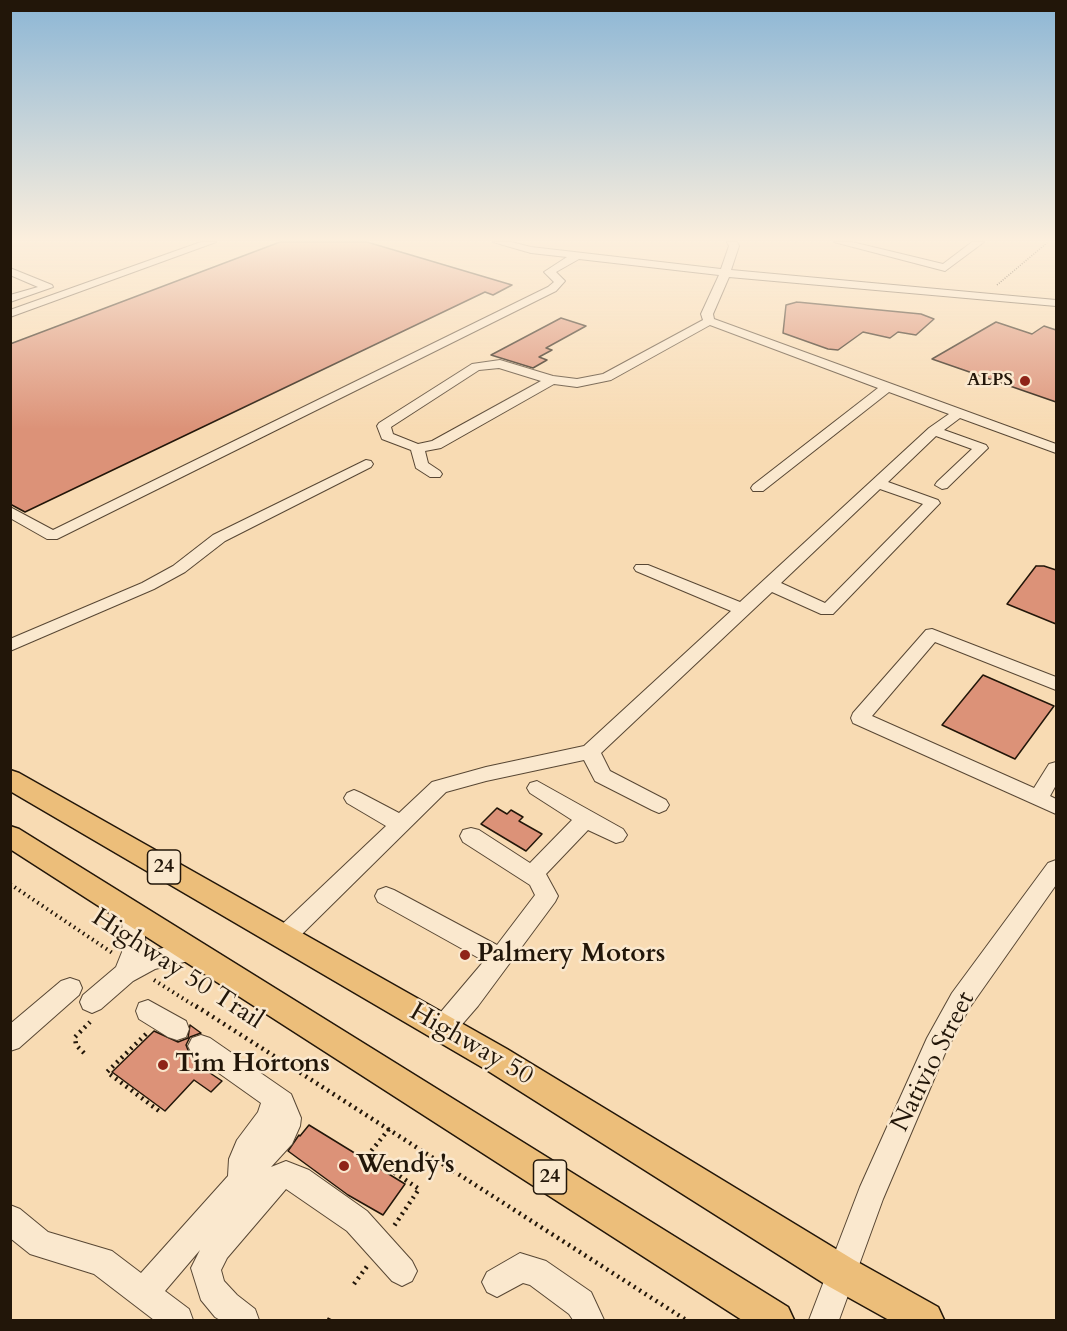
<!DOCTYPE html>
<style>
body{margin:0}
#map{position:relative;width:1067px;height:1331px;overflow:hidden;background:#f8dbb3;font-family:Cardo,serif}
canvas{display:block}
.frame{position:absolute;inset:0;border:12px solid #221609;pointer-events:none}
</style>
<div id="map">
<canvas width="1067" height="1331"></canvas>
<div class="frame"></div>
</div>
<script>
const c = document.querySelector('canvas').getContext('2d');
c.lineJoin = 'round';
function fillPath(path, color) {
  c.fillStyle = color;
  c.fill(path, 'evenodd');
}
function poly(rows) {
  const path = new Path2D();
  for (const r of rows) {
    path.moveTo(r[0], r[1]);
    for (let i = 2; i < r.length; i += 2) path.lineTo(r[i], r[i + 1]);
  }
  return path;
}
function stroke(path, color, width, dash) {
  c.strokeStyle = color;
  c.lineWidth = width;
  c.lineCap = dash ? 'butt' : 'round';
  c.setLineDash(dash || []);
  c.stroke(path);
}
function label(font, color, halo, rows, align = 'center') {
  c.font = font + ' Cardo,serif';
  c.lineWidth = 5;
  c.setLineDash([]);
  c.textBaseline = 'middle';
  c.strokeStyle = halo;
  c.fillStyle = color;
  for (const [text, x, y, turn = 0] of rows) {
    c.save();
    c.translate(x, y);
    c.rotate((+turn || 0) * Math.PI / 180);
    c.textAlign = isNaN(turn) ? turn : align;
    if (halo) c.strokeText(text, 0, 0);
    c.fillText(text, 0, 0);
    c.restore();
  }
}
const building = poly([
 [280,242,367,242,512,285,493,295,485,292,25,512,10,504,10,344,280,242],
 [797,302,921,314,934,319,916,335,898,332,890,338,863,332,838,350,828,349,783,333,786,305,797,302],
 [561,318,586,326,546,348,552,350,539,357,547,360,533,368,491,355,561,318],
 [996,322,1032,334,1044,326,1056,330,1056,402,932,359,996,322],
 [1036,566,1044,566,1056,570,1056,624,1007,604,1036,566],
 [983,675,1054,706,1015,759,942,725,983,675],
 [497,808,507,814,511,810,523,817,519,821,542,834,526,851,481,824,497,808],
 [190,1025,201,1033,190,1037,186,1045,190,1055,206,1067,204,1069,222,1081,211,1092,194,1080,165,1111,112,1072,154,1031,178,1042,188,1038,190,1025],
 [309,1125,405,1184,383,1215,348,1195,288,1151,299,1135,300,1136,309,1125]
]);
fillPath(building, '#dc9278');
stroke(building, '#221609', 1.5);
const minor = poly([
 [201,242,216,242,10,317,10,310,201,242],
 [493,242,511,242,531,247,721,269,729,246,727,242,737,242,739,246,731,270,1056,300,1056,306,729,277,713,314,714,319,1056,444,1056,453,960,418,944,430,986,445,988,448,947,488,942,489,935,485,937,482,972,449,936,436,888,482,938,500,940,503,833,614,821,614,772,592,601,753,610,771,666,800,669,805,666,810,659,813,652,810,595,781,584,760,486,781,446,792,292,944,284,947,276,944,272,937,276,930,386,826,347,803,344,798,347,793,354,790,361,793,399,813,432,782,486,767,584,746,731,611,636,571,634,568,636,565,648,565,740,602,929,428,949,414,889,392,763,491,753,491,751,488,753,485,878,388,710,325,611,380,577,387,554,384,441,448,425,451,428,463,440,471,442,474,440,477,430,477,416,468,411,450,382,439,377,426,379,423,472,364,500,360,553,376,577,379,603,374,703,320,701,314,719,275,579,259,556,272,565,281,556,291,57,539,47,539,10,518,10,507,53,530,548,287,554,282,544,272,567,257,531,253,493,242],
 [499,368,541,381,432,441,418,444,393,434,391,427,479,370,499,368],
 [880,489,923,504,825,603,781,583,880,489],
 [834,242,852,242,943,264,972,242,984,242,945,271,834,242],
 [10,268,52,285,53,287,10,302,10,295,38,287,10,275,10,268],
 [366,460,371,461,373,464,371,467,225,541,185,572,154,589,10,651,10,639,142,583,173,566,213,535,366,460],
 [932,629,1056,677,1056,690,935,642,872,716,1034,788,1049,764,1056,762,1056,785,1050,796,1056,799,1056,814,853,723,851,718,853,713,926,630,932,629],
 [537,781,623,829,627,835,623,841,616,843,588,830,546,874,558,896,555,902,478,1006,452,1036,443,1039,434,1036,431,1028,434,1020,484,961,378,902,375,896,378,890,386,887,394,890,497,945,535,895,530,885,463,842,460,836,463,830,471,828,479,830,530,863,572,820,530,793,527,788,530,783,537,781],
 [1056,860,1056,885,970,1007,946,1051,883,1199,839,1320,809,1320,860,1187,927,1038,952,993,1048,863,1056,860],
 [127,900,135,903,144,922,146,952,193,941,201,944,205,951,201,958,155,969,133,981,101,1009,92,1013,83,1009,80,1002,83,995,116,967,122,952,123,936,122,922,116,909,119,903,127,900],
 [70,978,79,981,82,988,79,995,19,1048,10,1051,10,1024,61,981,70,978],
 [148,1000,186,1021,189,1029,186,1037,177,1040,168,1037,139,1019,136,1011,139,1003,148,1000],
 [201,1035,210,1038,291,1094,301,1118,300,1126,292,1144,271,1167,286,1161,309,1170,367,1211,412,1261,417,1271,412,1281,402,1286,392,1281,347,1231,286,1189,227,1258,221,1270,224,1281,237,1295,255,1309,259,1320,220,1320,215,1317,201,1300,191,1268,200,1250,165,1291,189,1309,193,1320,154,1320,94,1274,30,1254,10,1238,10,1205,20,1209,48,1232,112,1251,141,1273,228,1176,229,1159,237,1140,258,1112,261,1103,192,1054,188,1046,192,1038,201,1035],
 [520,1253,546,1261,591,1292,604,1320,573,1320,569,1314,530,1285,523,1283,497,1297,487,1292,482,1282,487,1272,520,1253]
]);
const major = poly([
 [10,770,19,773,507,1049,854,1260,938,1307,944,1320,889,1320,828,1286,485,1069,10,791,10,770],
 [10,826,19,829,788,1307,794,1320,742,1320,10,849,10,826]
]);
stroke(minor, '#584734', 2);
stroke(major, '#221609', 3);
stroke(poly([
 [997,285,1048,242]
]), '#221609', 1.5, [1, 1.5]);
stroke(poly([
 [10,884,114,954],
 [154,980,198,1008]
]), '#221609', 4, [1.5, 4]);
stroke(poly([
 [196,1006,686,1320],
 [146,1034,107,1072,159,1111],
 [84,1053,76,1045,75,1037,90,1022],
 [389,1129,368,1155,419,1189,392,1229],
 [354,1284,368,1265],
 [329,1320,331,1316]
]), '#221609', 4.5, [2, 4.5]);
fillPath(minor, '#fae8ce');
fillPath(major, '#ecbe7a');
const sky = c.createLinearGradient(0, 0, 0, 429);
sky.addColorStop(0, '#8cb6d5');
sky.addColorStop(0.56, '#fcefdd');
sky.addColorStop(1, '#fcefdd00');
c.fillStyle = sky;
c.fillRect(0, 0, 1067, 429);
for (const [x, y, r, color] of [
 [1025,381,6,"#8f2418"],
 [465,955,6,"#8f2418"],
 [163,1065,6,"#8f2418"],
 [344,1166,6,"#8f2418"]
]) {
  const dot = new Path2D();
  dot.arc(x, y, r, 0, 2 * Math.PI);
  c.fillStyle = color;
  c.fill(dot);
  stroke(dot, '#fae8ce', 2);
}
label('bold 18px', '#221609', '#fae8ce', [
 ["ALPS",1013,381]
], 'right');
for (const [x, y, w] of [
 [164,867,33],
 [550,1177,33]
]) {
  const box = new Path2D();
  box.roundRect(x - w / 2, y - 17, w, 34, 4.5);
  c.fillStyle = '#fae8ce';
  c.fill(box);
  stroke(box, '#221609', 1.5);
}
label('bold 20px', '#221609', null, [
 ["24",164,867],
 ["24",550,1177]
]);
label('bold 26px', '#221609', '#fae8ce', [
 ["Palmery Motors",477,955],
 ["Tim Hortons",175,1065],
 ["Wendy's",356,1166]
], 'left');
label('26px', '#221609', '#fae8ce', [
 ["Highway 50 Trail",177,970,33],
 ["Highway 50",471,1045,30],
 ["Nativio Street",934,1062,-63]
]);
</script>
